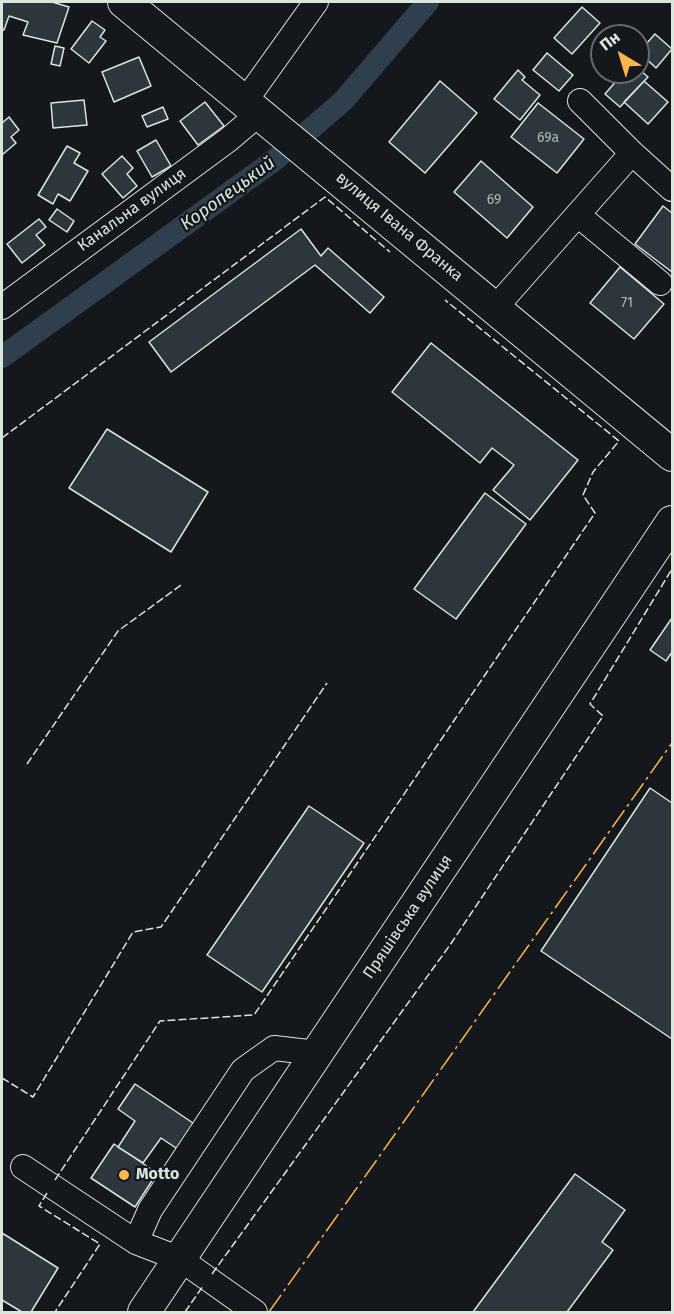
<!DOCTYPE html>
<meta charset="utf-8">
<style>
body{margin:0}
#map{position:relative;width:674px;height:1314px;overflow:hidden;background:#14181c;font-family:"Fira Sans",sans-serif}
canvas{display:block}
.frame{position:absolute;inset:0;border:3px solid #d8e6dc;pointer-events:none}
.north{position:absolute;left:590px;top:24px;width:60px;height:60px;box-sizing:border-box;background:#14181c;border:2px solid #626a69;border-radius:50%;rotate:322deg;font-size:16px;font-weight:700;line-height:24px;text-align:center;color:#d8e6dc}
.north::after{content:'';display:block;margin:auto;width:21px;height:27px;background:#ffb74d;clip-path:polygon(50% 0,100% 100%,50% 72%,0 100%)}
</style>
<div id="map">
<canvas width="674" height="1314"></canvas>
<div class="frame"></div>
<div class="north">Пн</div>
</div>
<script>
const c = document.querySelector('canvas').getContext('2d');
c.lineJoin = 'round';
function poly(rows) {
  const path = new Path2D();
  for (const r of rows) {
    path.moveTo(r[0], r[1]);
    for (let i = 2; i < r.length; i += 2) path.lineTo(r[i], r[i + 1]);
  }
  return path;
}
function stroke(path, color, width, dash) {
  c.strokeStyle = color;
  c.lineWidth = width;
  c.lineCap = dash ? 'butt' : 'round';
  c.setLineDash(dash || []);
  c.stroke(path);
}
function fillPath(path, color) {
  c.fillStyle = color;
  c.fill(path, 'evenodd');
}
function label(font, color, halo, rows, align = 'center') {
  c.font = font + ' "Fira Sans",sans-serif';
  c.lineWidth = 4.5;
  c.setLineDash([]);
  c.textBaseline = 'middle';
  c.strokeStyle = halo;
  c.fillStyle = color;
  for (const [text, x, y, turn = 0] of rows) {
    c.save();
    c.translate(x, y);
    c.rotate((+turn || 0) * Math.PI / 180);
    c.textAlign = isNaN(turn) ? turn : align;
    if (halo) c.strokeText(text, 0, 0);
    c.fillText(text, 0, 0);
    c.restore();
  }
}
stroke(poly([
 [2,357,276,159,343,101,428,2]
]), '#2f3f4d', 22);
const building = poly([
 [2,2,52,2,69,7,57,43,23,35,28,22,9,16,4,30,2,29,2,2],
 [582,7,600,23,572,54,554,38,582,7],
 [92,21,105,30,100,37,106,41,89,63,71,49,92,21],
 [655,34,672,49,656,68,639,52,655,34],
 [55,46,64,48,60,66,51,64,55,46],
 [547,53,573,75,559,91,533,70,547,53],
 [639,56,646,63,640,70,648,77,620,107,605,94,624,72,638,72,639,56],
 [139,57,151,86,114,102,102,72,139,57],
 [518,70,525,77,522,80,540,95,520,120,494,99,518,70],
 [440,81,477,113,425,173,389,142,440,81],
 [644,81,668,102,648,124,624,102,644,81],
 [84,100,87,125,53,128,51,103,84,100],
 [205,102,224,126,198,145,180,121,205,102],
 [538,103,584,139,557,173,511,137,538,103],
 [163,107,168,119,147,127,142,116,163,107],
 [9,117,19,130,11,137,16,143,2,155,2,123,9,117],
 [156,140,171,166,152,177,137,151,156,140],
 [67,146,80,153,74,163,88,171,70,201,58,194,53,204,38,195,67,146],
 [122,156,133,168,127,174,137,186,123,198,102,174,122,156],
 [481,161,533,207,507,238,454,192,481,161],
 [663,206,672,213,672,272,635,244,663,206],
 [57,209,74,221,67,232,49,220,57,209],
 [39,219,46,227,36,235,45,245,22,263,7,244,39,219],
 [301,229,321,256,328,248,384,297,370,313,315,265,171,372,149,342,301,229],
 [620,267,664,304,634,339,590,303,620,267],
 [431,343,578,460,530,520,493,490,514,465,492,448,480,463,392,392,431,343],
 [107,429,208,492,171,552,69,488,107,429],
 [485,493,526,524,456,619,414,589,485,493],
 [672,618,672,652,666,661,650,650,672,618],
 [650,788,672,803,672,1039,541,951,650,788],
 [309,806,364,843,262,992,207,955,309,806],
 [135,1084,196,1125,179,1150,161,1138,143,1163,118,1147,135,1121,118,1109,135,1084],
 [114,1144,157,1173,135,1207,91,1178,114,1144],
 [575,1174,625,1210,602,1242,613,1250,567,1312,473,1312,575,1174],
 [2,1233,58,1268,31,1312,22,1312,2,1300,2,1233]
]);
fillPath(building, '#2c363c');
stroke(building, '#d8e6dc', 1.5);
const minor = poly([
 [246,100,316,2],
 [580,101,632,153,672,189],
 [578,215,660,283],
 [2,307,228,140,261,112],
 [495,308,632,153],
 [23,1167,136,1242,180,1259,255,1312],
 [136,1242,150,1210,243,1070,274,1048,317,1053]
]);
const major = poly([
 [124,2,672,455],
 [144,1312,672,522]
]);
stroke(minor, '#d8e6dc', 26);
stroke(major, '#d8e6dc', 34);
stroke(minor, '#14181c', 24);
stroke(major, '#14181c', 32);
stroke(poly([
 [2,438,325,197,390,252],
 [27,764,118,631,181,585],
 [2,1078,33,1097,133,932,161,927,327,683],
 [55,1180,160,1021,254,1015,595,513,583,495,593,472,619,441,445,300],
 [47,1193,39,1206,100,1244,55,1312],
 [212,1274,450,945,603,716,590,704,672,569],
 [185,1312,203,1286]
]), '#d8e6dc', 1.5, [8, 3]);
stroke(poly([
 [269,1312,672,743]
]), '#ffb74d', 1.5, [21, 4.5, 3, 4.5]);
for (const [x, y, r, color] of [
 [124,1175,6,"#ffb74d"]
]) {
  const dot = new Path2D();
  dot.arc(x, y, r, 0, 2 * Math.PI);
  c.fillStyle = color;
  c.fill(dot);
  stroke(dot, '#14181c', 2);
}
label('14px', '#adbab4', null, [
 ["69а",548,138],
 ["69",494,200],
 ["71",627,303]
]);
label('16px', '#d8e6dc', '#14181c', [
 ["Канальна вулиця",132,210,-36],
 ["вулиця Івана Франка",399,227,40],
 ["Пряшівська вулиця",408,917,-56]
]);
label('bold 16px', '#d8e6dc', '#14181c', [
 ["Motto",136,1175]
], 'left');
label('italic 18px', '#d8e6dc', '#14181c', [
 ["Коропецький",228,194,-36]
]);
</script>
